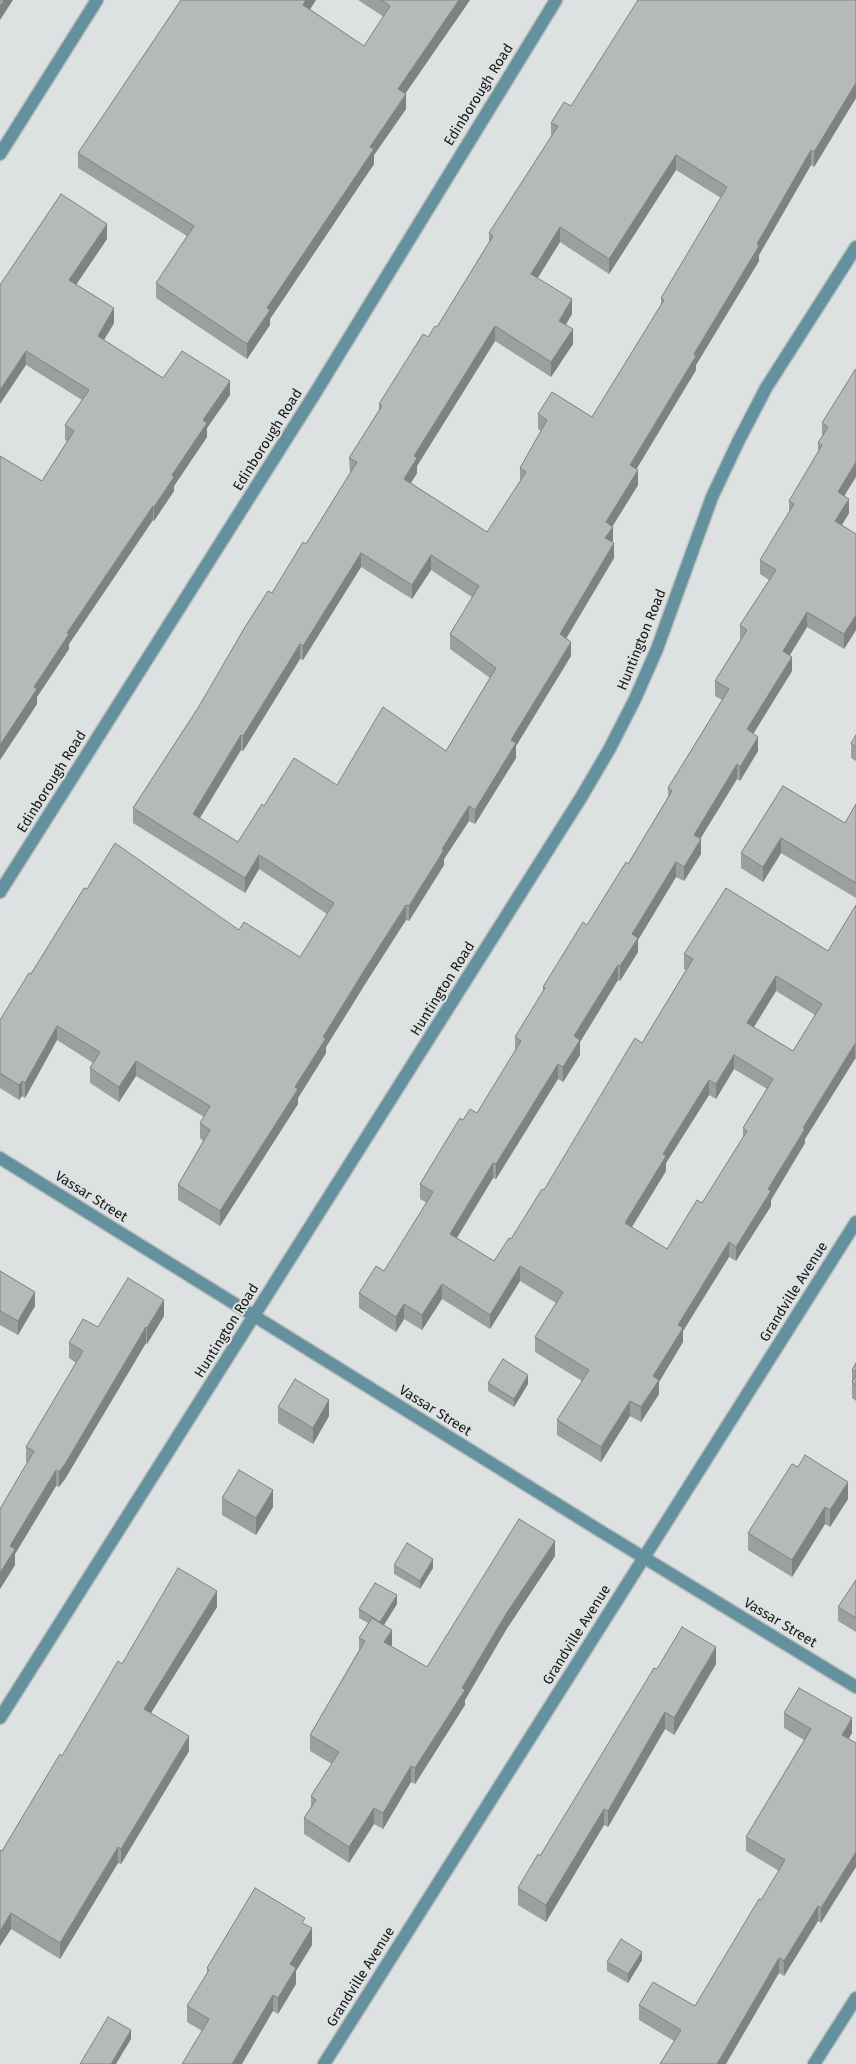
<!DOCTYPE html>
<style>
body{margin:0}
canvas{display:block;background:#dde1e2}
</style>
<canvas width="856" height="2064"></canvas>
<script>
const c = document.querySelector('canvas').getContext('2d');
c.lineJoin = 'round';
function poly(rows) {
  const path = new Path2D();
  for (const r of rows) {
    path.moveTo(r[0], r[1]);
    for (let i = 2; i < r.length; i += 2) path.lineTo(r[i], r[i + 1]);
  }
  return path;
}
function stroke(path, color, width, dash) {
  c.strokeStyle = color;
  c.lineWidth = width;
  c.lineCap = dash ? 'butt' : 'round';
  c.setLineDash(dash || []);
  c.stroke(path);
}
function fillPath(path, color) {
  c.fillStyle = color;
  c.fill(path, 'evenodd');
}
function label(font, color, halo, rows, align = 'center') {
  c.font = font + ' "Fira Sans",sans-serif';
  c.lineWidth = 4;
  c.setLineDash([]);
  c.textBaseline = 'middle';
  c.strokeStyle = halo;
  c.fillStyle = color;
  for (const [text, x, y, turn = 0] of rows) {
    c.save();
    c.translate(x, y);
    c.rotate((+turn || 0) * Math.PI / 180);
    c.textAlign = isNaN(turn) ? turn : align;
    if (halo) c.strokeText(text, 0, 0);
    c.fillText(text, 0, 0);
    c.restore();
  }
}
const minor = poly([
 [0,154,97,0],
 [0,892,314,395,556,0],
 [0,1158,602,1532,856,1687],
 [0,1718,582,796,610,748,635,699,657,649,712,497,738,442,766,388,856,247],
 [324,2064,856,1222],
 [814,2064,856,1998]
]);
stroke(minor, '#b9bdbe', 15);
stroke(minor, '#63919e', 12);
fillPath(poly([
 [181,0,316,0,310,9,364,46,384,17,358,0,470,0,405,94,406,109,374,155,374,164,270,319,270,325,247,359,156,298,156,283,187,236,78,168,78,153],
 [856,0,856,98,814,167,811,165,759,255,759,261,696,365,696,370,636,469,638,485,612,526,612,542,614,558,566,638,571,656,516,746,516,758,475,824,469,821,444,859,444,865,409,921,406,920,367,981,326,1047,326,1053,298,1098,298,1104,220,1226,178,1200,178,1185,203,1141,200,1138,200,1123,204,1117,136,1076,119,1102,90,1083,90,1068,93,1063,57,1040,25,1098,22,1096,19,1100,0,1088,0,1020,87,889,239,930,300,957,327,914,259,869,245,893,133,823,133,808,272,593,306,544,350,473,349,458,379,410,379,404,428,337,437,327,489,242,489,233,551,137,551,123,571,106],
 [676,170,721,198,661,298,661,305,592,417,538,414,538,429,541,431,520,468,520,482,487,532,411,483,417,473,417,466,495,341,551,377,573,344,566,325,572,314,537,278,560,242,609,274],
 [361,567,412,599,431,570,472,597,450,634,450,649,490,678,446,751,337,785,264,806,238,842,200,818,241,750,243,751,300,659,303,660],
 [107,239,76,285,114,323,104,340,163,378,230,395,207,428,207,437,174,486,174,491,154,521,153,520,69,644,69,649,37,697,37,704,0,760,0,456,42,481,67,441,65,440,65,425,82,400,26,365,0,285],
 [855,370,845,496,849,513,842,525,856,534,856,630,844,649,807,627,790,655,792,671,753,734,758,751,740,781,737,779,700,839,701,854,684,881,676,877,638,940,638,952,620,981,618,980,580,1042,580,1055,563,1082,558,1079,496,1179,493,1178,457,1238,494,1261,511,1239,642,1043,686,970,684,969,684,954,828,951,856,905,856,1059,855,1059,848,1070,805,1139,805,1143,771,1200,771,1206,736,1261,729,1257,683,1331,683,1342,659,1382,659,1394,641,1422,630,1416,601,1462,557,1435,557,1420,582,1381,535,1352,535,1337,556,1303,520,1281,490,1329,442,1299,422,1330,404,1319,396,1332,359,1308,359,1293,384,1271,427,1203,420,1199,420,1184,463,1120,477,1113,515,1052,515,1037,543,991,543,987,587,925,628,864,668,797,668,788,722,700,715,696,715,681,740,640,740,625,769,580,760,574,760,560,789,512,789,501,818,452,818,443,822,437,822,423],
 [776,991,815,1015,793,1051,754,1027],
 [734,1069,767,1089,743,1128,743,1138,702,1203,667,1249,632,1227,666,1171,666,1163,709,1095,716,1099],
 [856,735,856,761,851,758,851,743],
 [783,786,845,823,856,804,856,898,781,853,763,882,741,868,741,853],
 [0,1271,35,1306,18,1335,0,1325],
 [164,1316,147,1344,146,1343,65,1479,59,1487,56,1486,15,1554,15,1565,0,1589,0,1509,28,1463,26,1462,26,1447,76,1363,69,1358,69,1343,98,1327],
 [856,1363,856,1401,852,1398,852,1370],
 [488,1383,528,1384,514,1407,488,1391],
 [278,1407,329,1416,313,1444,278,1423],
 [222,1498,273,1507,256,1535,222,1515],
 [848,1499,830,1527,825,1524,792,1577,748,1550,748,1533],
 [555,1556,506,1630,465,1700,465,1705,415,1784,411,1782,383,1829,374,1824,349,1863,304,1834,304,1818,311,1807,311,1796,332,1764,310,1751,310,1735,359,1650,359,1638,368,1623,359,1618,359,1609,397,1604,384,1625,391,1646,427,1667],
 [394,1565,433,1568,420,1589,394,1574],
 [856,1580,856,1632,838,1621,838,1607],
 [217,1607,151,1713,189,1751,121,1864,118,1863,60,1959,11,1929,0,1946,0,1850,2,1851,122,1664],
 [716,1664,674,1735,665,1729,608,1827,604,1825,546,1922,518,1905,518,1888,540,1856,657,1669],
 [784,1713,852,1733,849,1738,821,1923,818,1921,784,1976,779,1973,674,2041,639,2020,639,2005,695,2006,761,1900,779,1871,746,1851,746,1837,804,1740,784,1728],
 [305,1924,312,1945,296,1971,296,1984,278,2014,273,2011,202,2031,187,2022,187,2006,207,1974,207,1968],
 [642,1960,628,1983,607,1971,607,1962]
]), '#9c9fa0');
fillPath(poly([
 [4,0,13,0,0,20,0,6],
 [306,0,316,0,303,20,303,5],
 [459,0,470,0,398,104,398,89],
 [856,83,856,98,814,167,814,152],
 [406,94,406,109,374,155,374,164,270,319,270,325,247,359,247,344,267,308,370,147],
 [811,150,811,165,759,255,759,261,696,365,696,370,630,480,630,465,694,354],
 [676,155,676,170,609,274,609,259],
 [107,224,107,239,69,295,69,280],
 [560,227,560,242,531,289,531,274],
 [572,299,572,314,559,335,559,321],
 [114,308,114,323,98,350,98,336],
 [495,326,495,341,417,466,417,473,404,494,404,479,414,456],
 [573,329,573,344,551,377,551,362],
 [26,351,26,365,0,404,0,390],
 [230,381,230,395,207,428,207,437,174,486,174,491,154,521,154,507,203,420],
 [856,462,856,477,838,506,838,492],
 [638,470,638,485,606,537,606,522],
 [849,499,849,513,835,536,835,521],
 [153,506,153,520,69,644,69,649,37,697,37,704,0,760,0,745,34,687,67,633],
 [613,527,613,541,605,553,605,538],
 [614,543,614,558,560,649,560,634],
 [361,553,361,567,303,660,303,646],
 [431,555,431,570,412,599,412,585],
 [807,612,807,627,783,666,783,651],
 [856,615,856,630,844,649,844,634],
 [571,642,571,656,516,746,516,758,475,824,475,810,511,740],
 [300,644,300,659,243,751,243,736],
 [792,657,792,671,747,744,747,729],
 [241,735,241,750,193,829,193,814],
 [758,737,758,751,740,781,740,767],
 [737,764,737,779,694,849,694,835],
 [469,806,469,821,444,859,444,865,409,921,409,906,442,849],
 [781,838,781,853,763,882,763,867],
 [701,839,701,854,684,881,684,867],
 [259,855,259,869,245,893,245,878],
 [676,862,676,877,638,940,638,952,620,981,620,966,632,934],
 [406,905,406,920,367,981,326,1047,326,1053,298,1098,298,1104,220,1226,220,1211,295,1087,323,1037,367,966],
 [618,965,618,980,580,1042,580,1055,563,1082,563,1067,574,1036],
 [776,976,776,991,747,1038,747,1023],
 [57,1026,57,1040,25,1098,25,1083],
 [855,1044,855,1059,805,1139,805,1143,771,1200,771,1206,736,1261,736,1247,803,1128],
 [734,1055,734,1069,716,1099,716,1084],
 [136,1061,136,1076,119,1102,119,1087],
 [558,1064,558,1079,496,1179,496,1164],
 [709,1080,709,1095,666,1163,666,1171,625,1238,625,1223,663,1154],
 [22,1081,22,1096,19,1100,19,1085],
 [493,1163,493,1178,450,1249,450,1234],
 [729,1242,729,1257,683,1331,683,1342,659,1382,659,1394,641,1422,641,1407,653,1376,678,1325],
 [520,1266,520,1281,490,1329,490,1315],
 [442,1284,442,1299,422,1330,422,1315],
 [35,1292,35,1306,18,1335,18,1321],
 [164,1300,164,1316,147,1344,147,1328],
 [404,1304,404,1319,396,1332,396,1317],
 [146,1327,146,1343,65,1479,59,1487,59,1472],
 [528,1375,528,1384,514,1407,514,1399],
 [329,1400,329,1416,313,1444,313,1428],
 [630,1401,630,1416,601,1462,601,1447],
 [56,1470,56,1486,15,1554,15,1565,0,1589,0,1573,10,1546],
 [848,1482,848,1499,830,1527,830,1510],
 [273,1490,273,1507,256,1535,256,1518],
 [825,1507,825,1524,792,1577,792,1560],
 [555,1541,555,1556,506,1630,465,1700,465,1705,415,1784,415,1768,506,1614],
 [433,1559,433,1568,420,1589,420,1581],
 [217,1591,217,1607,144,1724,144,1709],
 [397,1595,397,1604,380,1631,380,1622],
 [392,1630,392,1645,384,1657,384,1642],
 [716,1647,716,1664,674,1735,674,1718],
 [665,1712,665,1729,608,1827,608,1811],
 [852,1718,852,1733,842,1749,842,1735],
 [189,1736,189,1751,121,1864,121,1849],
 [411,1766,411,1782,383,1829,383,1813],
 [374,1808,374,1824,349,1863,349,1847],
 [604,1809,604,1825,546,1922,546,1905],
 [856,1845,856,1867,821,1923,821,1908],
 [118,1847,118,1863,60,1959,60,1943],
 [818,1906,818,1921,784,1976,784,1961],
 [11,1913,11,1929,0,1946,0,1931],
 [312,1928,312,1945,296,1971,296,1984,278,2014,278,1998,290,1964],
 [642,1952,642,1960,628,1983,628,1974],
 [779,1958,779,1973,726,2064,717,2064],
 [273,1995,273,2011,242,2064,232,2064],
 [131,2030,131,2039,116,2064,111,2064]
]), '#7f8282');
const building = poly([
 [0,0,4,0,0,6,0,0],
 [181,0,306,0,303,5,364,46,390,6,381,0,459,0,398,89,406,94,370,147,374,149,267,308,270,310,247,344,156,283,194,226,78,153,181,0],
 [638,0,856,0,856,83,814,152,811,150,757,244,759,246,694,354,696,356,630,465,638,470,606,522,613,527,605,538,614,543,560,634,571,642,511,740,516,743,475,810,469,806,442,849,444,850,409,906,406,905,367,966,323,1037,326,1038,295,1087,298,1089,220,1211,178,1185,210,1130,200,1123,210,1106,136,1061,119,1087,90,1068,100,1052,57,1026,25,1083,22,1081,19,1085,0,1073,0,1020,29,973,31,974,84,888,87,889,115,843,239,930,244,922,300,957,334,903,259,855,245,878,133,808,198,708,245,627,268,591,272,593,303,542,306,544,357,462,349,458,382,406,379,404,423,334,428,337,435,326,437,327,493,236,489,233,558,126,551,123,564,102,571,106,638,0],
 [676,155,727,187,661,298,664,300,592,417,552,392,538,414,547,420,520,468,526,472,487,532,404,479,417,458,414,456,495,326,551,362,573,329,559,321,572,299,531,274,560,227,609,259,676,155],
 [361,553,412,585,431,555,479,586,450,634,496,668,446,751,383,707,337,785,294,758,264,806,262,804,238,842,193,814,241,735,243,736,300,644,303,646,361,553],
 [61,194,107,224,69,280,114,308,98,336,163,378,182,351,230,381,203,420,207,423,172,475,174,477,154,507,153,506,67,633,69,634,34,687,37,689,0,745,0,456,42,481,74,431,65,425,89,390,26,351,0,390,0,285,61,194],
 [855,370,856,370,856,462,838,492,849,499,835,521,856,534,856,615,844,634,807,612,783,651,792,657,747,729,758,737,740,767,737,764,694,835,701,839,684,867,676,862,632,934,638,938,620,966,618,965,574,1036,580,1040,563,1067,558,1064,496,1164,493,1163,450,1234,494,1261,509,1238,511,1239,542,1189,544,1190,635,1038,642,1043,693,959,684,954,726,888,828,951,856,905,856,1045,855,1044,848,1055,803,1128,805,1129,768,1189,771,1191,736,1247,729,1242,678,1325,683,1328,653,1376,659,1380,641,1407,630,1401,601,1447,557,1420,589,1370,535,1337,563,1292,520,1266,490,1315,442,1284,422,1315,404,1304,396,1317,359,1293,376,1266,384,1271,433,1192,420,1184,460,1118,463,1120,470,1109,477,1113,521,1041,515,1037,545,988,543,987,583,922,587,925,626,862,628,864,672,791,668,788,729,689,715,681,747,630,740,625,776,570,760,560,794,504,789,501,822,445,818,443,828,427,822,423,855,370],
 [776,976,822,1004,793,1051,747,1023,776,976],
 [734,1055,773,1079,743,1128,747,1131,702,1203,697,1200,667,1249,625,1223,666,1156,663,1154,709,1080,716,1084,734,1055],
 [856,735,856,747,851,743,856,735],
 [783,786,845,823,856,804,856,883,781,838,763,867,741,853,783,786],
 [0,1271,35,1292,18,1321,0,1311,0,1271],
 [128,1278,164,1300,147,1328,146,1327,65,1464,59,1472,56,1470,10,1546,15,1549,0,1573,0,1509,34,1451,26,1447,83,1351,69,1343,83,1319,98,1327,128,1278],
 [503,1359,528,1375,514,1399,488,1383,503,1359],
 [856,1363,856,1372,852,1370,856,1363],
 [856,1375,856,1385,852,1382,856,1375],
 [295,1379,329,1400,313,1428,278,1407,295,1379],
 [805,1455,848,1482,830,1510,825,1507,792,1560,748,1533,792,1464,798,1467,805,1455],
 [239,1470,273,1490,256,1518,222,1498,239,1470],
 [519,1519,555,1541,506,1614,462,1688,465,1690,415,1768,411,1766,383,1813,374,1808,349,1847,304,1818,316,1800,311,1796,339,1752,310,1735,365,1641,359,1638,372,1618,392,1630,384,1642,427,1667,519,1519],
 [407,1543,433,1559,420,1581,394,1565,407,1543],
 [178,1568,217,1591,144,1709,189,1736,121,1849,118,1847,60,1943,11,1913,0,1931,0,1850,2,1851,60,1754,62,1756,118,1661,122,1664,178,1568],
 [856,1580,856,1618,838,1607,856,1580],
 [375,1583,397,1595,380,1622,359,1609,375,1583],
 [682,1627,716,1647,674,1718,665,1712,608,1811,604,1809,546,1905,518,1888,538,1854,540,1856,654,1668,657,1669,682,1627],
 [799,1688,852,1718,842,1735,856,1743,856,1852,821,1908,818,1906,784,1961,779,1958,717,2064,660,2064,681,2030,639,2005,653,1982,695,2006,759,1899,761,1900,785,1860,746,1837,811,1729,784,1713,799,1688],
 [255,1888,305,1918,302,1923,312,1928,290,1964,296,1968,278,1998,273,1995,232,2064,182,2064,209,2019,187,2006,209,1970,207,1968,255,1888],
 [621,1939,642,1952,628,1974,607,1962,621,1939],
 [108,2017,131,2030,111,2064,80,2064,108,2017]
]);
fillPath(building, '#b5b9ba');
stroke(building, '#7f8282', 1);
label('14px', '#171919', '#dde1e2', [
 ["Edinborough Road",479,95,-58],
 ["Edinborough Road",268,440,-58],
 ["Huntington Road",642,640,-68],
 ["Edinborough Road",52,782,-58],
 ["Huntington Road",443,989,-58],
 ["Vassar Street",91,1197,32],
 ["Grandville Avenue",794,1292,-58],
 ["Huntington Road",227,1331,-58],
 ["Vassar Street",435,1411,32],
 ["Vassar Street",780,1623,31],
 ["Grandville Avenue",577,1635,-58],
 ["Grandville Avenue",361,1977,-58]
]);
</script>
